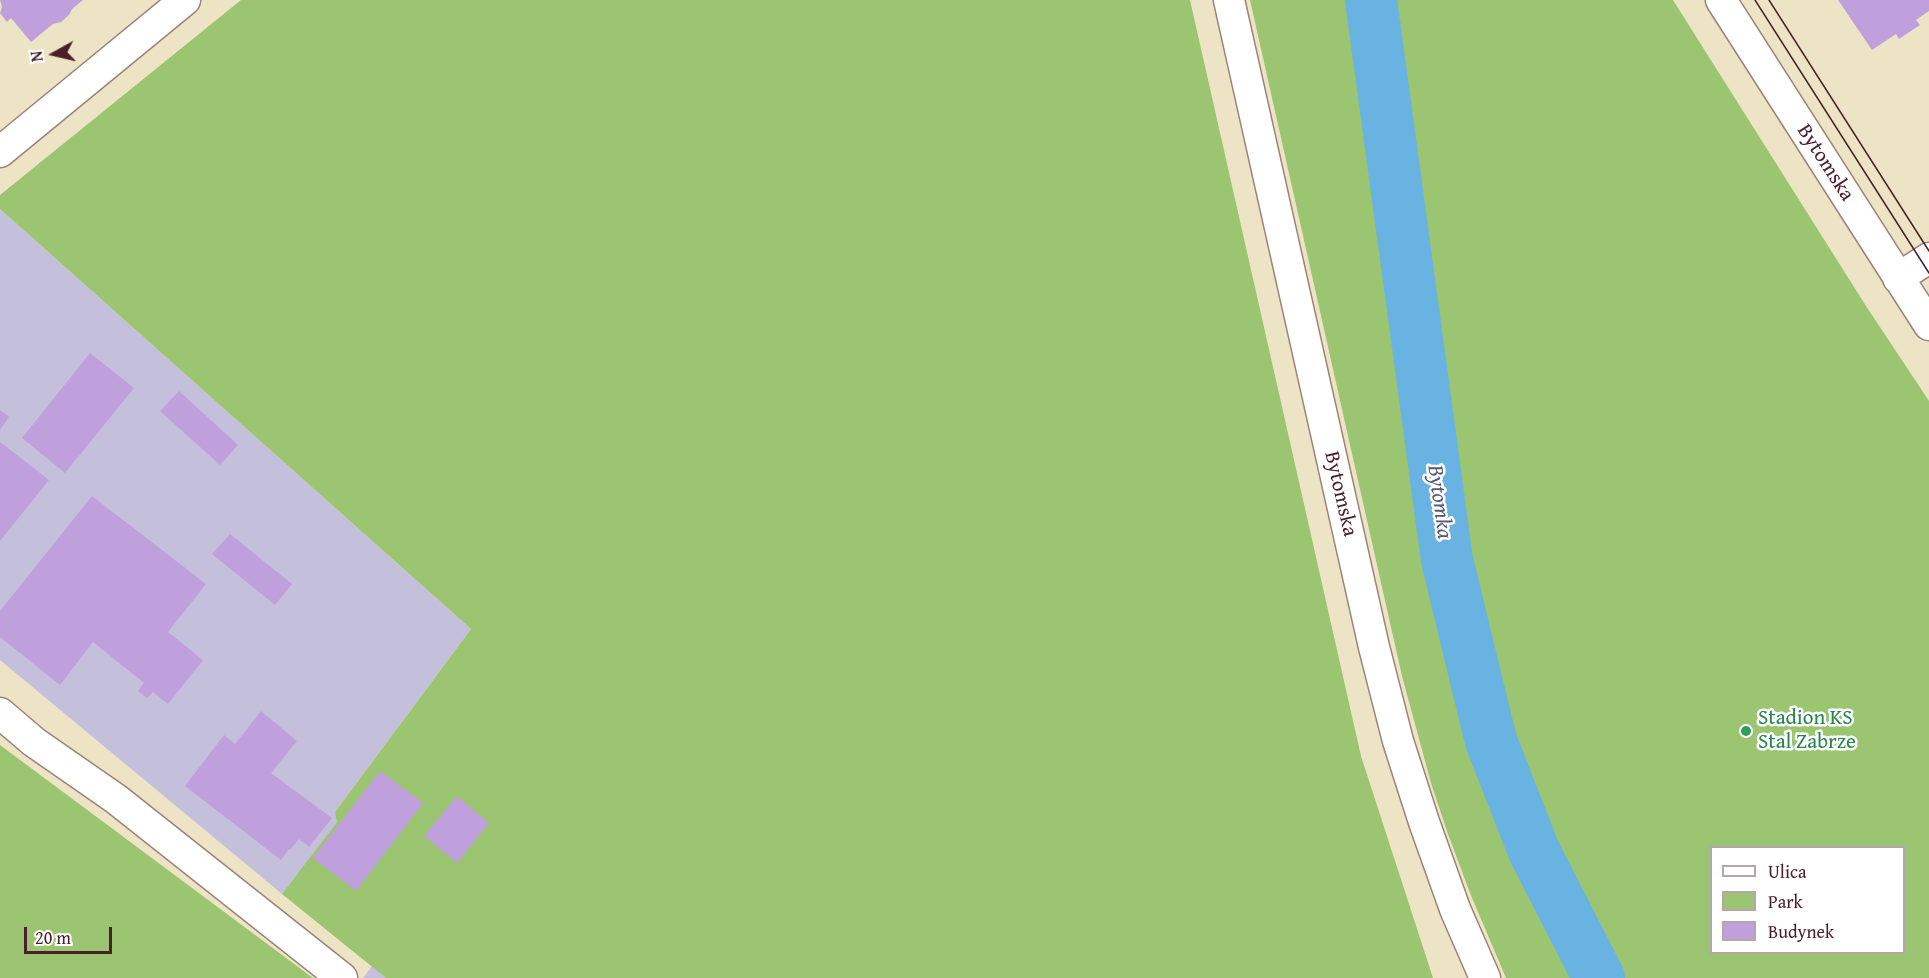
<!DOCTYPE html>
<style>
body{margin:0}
#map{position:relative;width:1929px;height:978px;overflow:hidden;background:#ede4c6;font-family:"Gentium Book Plus",serif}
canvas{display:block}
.legend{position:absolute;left:1710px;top:846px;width:195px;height:108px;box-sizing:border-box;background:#fff;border:2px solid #b7a5aa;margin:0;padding:8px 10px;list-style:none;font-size:18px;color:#4a1f2b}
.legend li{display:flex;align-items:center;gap:12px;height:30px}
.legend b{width:30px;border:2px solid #b7a5aa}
.north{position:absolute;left:24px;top:24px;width:60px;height:60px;-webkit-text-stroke:4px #fff;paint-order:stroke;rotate:262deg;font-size:16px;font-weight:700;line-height:24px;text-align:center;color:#4a1f2b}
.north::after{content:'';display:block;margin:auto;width:21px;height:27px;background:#4a1f2b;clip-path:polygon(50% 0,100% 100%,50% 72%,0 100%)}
.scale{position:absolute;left:24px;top:927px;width:88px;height:27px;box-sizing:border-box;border:3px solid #4a1f2b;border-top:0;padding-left:8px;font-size:18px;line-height:21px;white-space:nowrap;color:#4a1f2b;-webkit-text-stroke:4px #fff;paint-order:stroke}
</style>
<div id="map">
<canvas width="1929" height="978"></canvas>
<ul class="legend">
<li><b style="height:8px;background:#fff"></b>Ulica</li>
<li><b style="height:16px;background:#9cc571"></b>Park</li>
<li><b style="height:16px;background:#c0a0dc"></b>Budynek</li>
</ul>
<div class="north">N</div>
<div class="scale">20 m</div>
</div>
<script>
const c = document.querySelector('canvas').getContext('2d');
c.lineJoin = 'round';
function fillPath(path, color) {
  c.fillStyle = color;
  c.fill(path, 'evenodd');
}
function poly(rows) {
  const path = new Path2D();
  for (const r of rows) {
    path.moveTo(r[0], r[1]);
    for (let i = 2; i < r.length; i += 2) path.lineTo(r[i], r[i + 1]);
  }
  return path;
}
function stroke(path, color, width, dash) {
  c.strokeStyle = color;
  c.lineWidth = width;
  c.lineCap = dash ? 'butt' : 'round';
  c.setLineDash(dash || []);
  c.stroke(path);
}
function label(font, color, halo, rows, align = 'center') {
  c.font = font + ' "Gentium Book Plus",serif';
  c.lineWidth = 5;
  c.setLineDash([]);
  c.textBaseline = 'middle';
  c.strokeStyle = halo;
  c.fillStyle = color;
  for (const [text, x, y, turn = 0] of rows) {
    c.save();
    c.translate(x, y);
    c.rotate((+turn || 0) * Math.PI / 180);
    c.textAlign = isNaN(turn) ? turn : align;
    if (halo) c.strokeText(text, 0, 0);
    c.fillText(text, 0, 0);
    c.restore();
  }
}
fillPath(poly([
 [0,209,471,629,335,812,338,822,282,894,0,660],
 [372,966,386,978,363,978]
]), '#c4c0db');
fillPath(poly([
 [241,0,1190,0,1361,756,1433,978,386,978,282,894,337,822,335,812,471,629,0,209,0,195],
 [1250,0,1357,0,1373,145,1414,471,1452,672,1525,862,1586,978,1506,978,1470,893,1448,834,1431,783,1402,676],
 [1388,0,1673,0,1866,306,1929,401,1929,978,1620,978,1511,752,1465,574,1429,329],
 [1712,848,1904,848,1904,952,1712,952],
 [0,745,313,978,0,978]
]), '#9cc571');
stroke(poly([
 [1371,0,1447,560,1491,741,1534,851,1599,978]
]), '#68b3e1', 52);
fillPath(poly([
 [0,0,83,0,72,9,69,15,61,22,53,24,31,42,11,18,7,22,0,13,2,7],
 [1838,0,1929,0,1929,11,1916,20,1920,25,1899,39,1896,34,1872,50],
 [90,353,134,388,65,473,22,438],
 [179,391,238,445,220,465,160,411],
 [0,410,9,417,0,430],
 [0,442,49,480,0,541],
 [92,496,206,584,168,632,203,660,168,704,153,692,147,698,138,691,144,683,93,642,60,685,0,637,0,611],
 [230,534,292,584,275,605,212,554],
 [261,711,297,741,271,773,332,818,309,847,299,839,290,850,289,849,281,860,185,786,224,735,235,744],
 [380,771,423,803,356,891,313,858],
 [457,796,489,823,457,863,424,836]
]), '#c0a0dc');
const minor = poly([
 [1229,0,1374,647,1398,741,1424,822,1455,909,1485,978],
 [1721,0,1929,325],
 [0,152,185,0],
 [1898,278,1929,258],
 [0,713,34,742,116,799,342,978]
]);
stroke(minor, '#9c8278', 33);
stroke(minor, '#fff', 30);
stroke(poly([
 [1755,0,1929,273],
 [1769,0,1929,251]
]), '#4a1f2b', 1.5);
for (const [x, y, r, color] of [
 [1746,731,6,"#2e9e5b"]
]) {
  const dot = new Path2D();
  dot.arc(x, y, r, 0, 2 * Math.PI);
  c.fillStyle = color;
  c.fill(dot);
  stroke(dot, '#fff', 2);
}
label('21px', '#4a1f2b', '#fff', [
 ["Bytomska",1825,163,57],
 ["Bytomska",1340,494,77]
]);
label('21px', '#27864d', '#fff', [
 ["Stadion KS",1758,719],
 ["Stal Zabrze",1758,743]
], 'left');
label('italic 22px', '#565a74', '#fff', [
 ["Bytomka",1439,502,82]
]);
</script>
